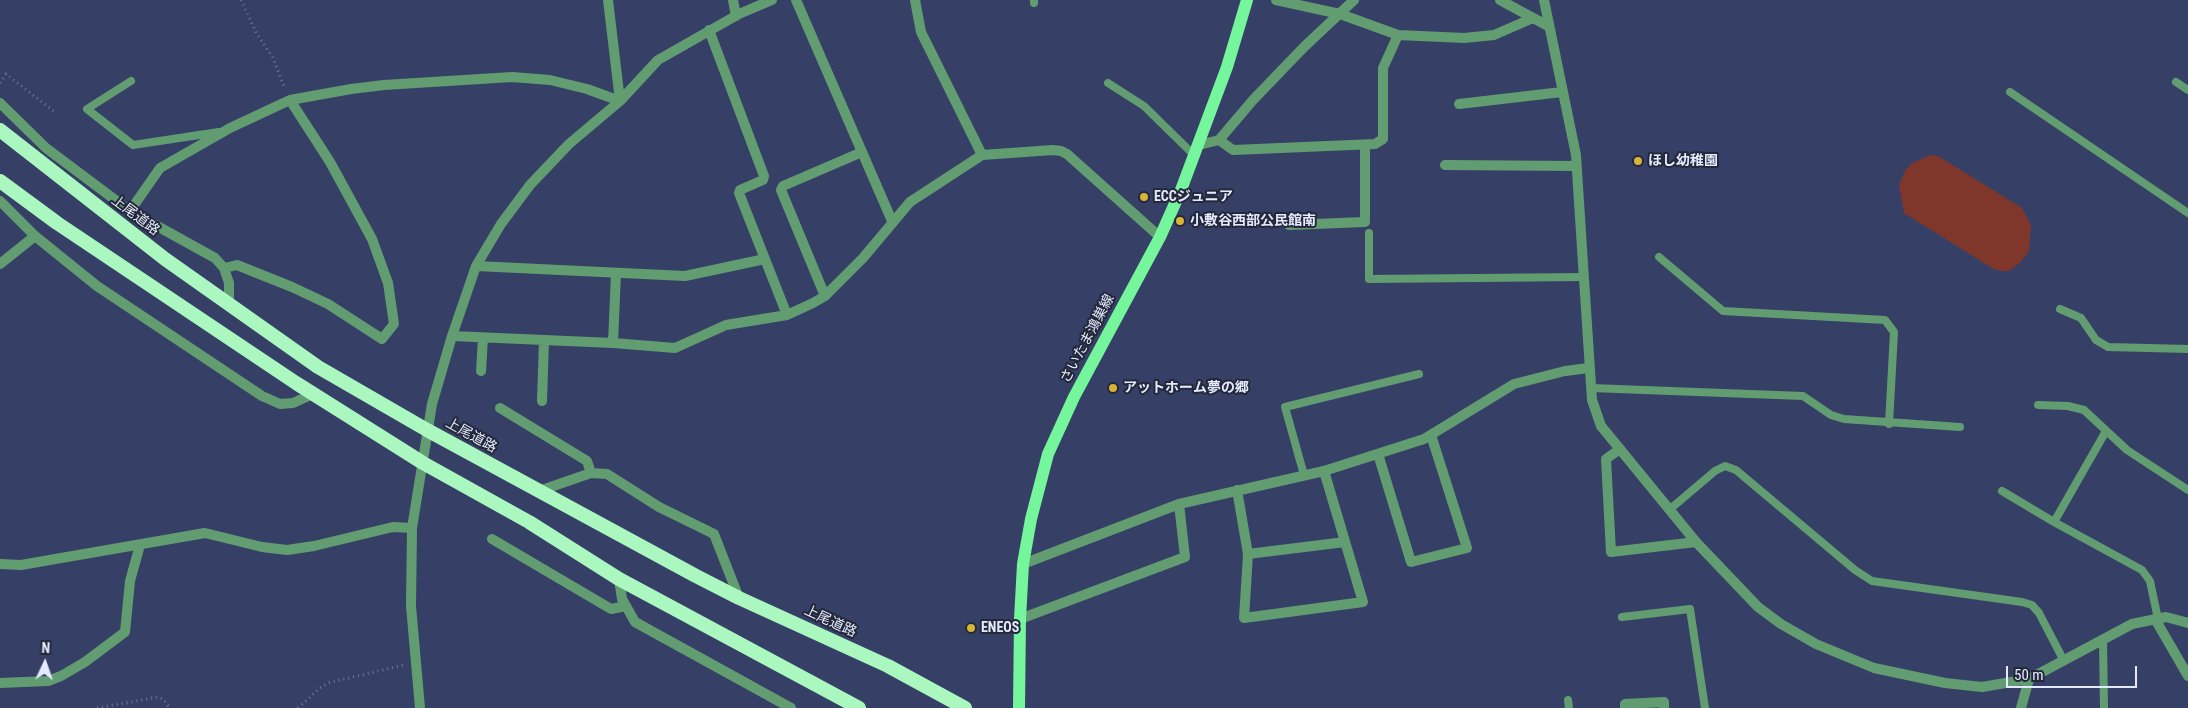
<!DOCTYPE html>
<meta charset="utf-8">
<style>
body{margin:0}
#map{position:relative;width:2188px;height:708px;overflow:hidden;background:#364066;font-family:"Roboto Condensed",sans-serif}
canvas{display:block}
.north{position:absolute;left:20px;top:638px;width:50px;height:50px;-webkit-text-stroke:4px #23283a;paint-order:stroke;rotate:3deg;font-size:14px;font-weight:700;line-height:20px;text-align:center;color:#e4eafd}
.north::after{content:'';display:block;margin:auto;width:18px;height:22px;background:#e4eafd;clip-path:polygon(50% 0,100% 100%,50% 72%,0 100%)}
.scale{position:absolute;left:2006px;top:666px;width:131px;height:22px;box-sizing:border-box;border:2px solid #e4eafd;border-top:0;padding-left:6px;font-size:15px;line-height:18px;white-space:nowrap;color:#e4eafd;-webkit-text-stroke:4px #23283a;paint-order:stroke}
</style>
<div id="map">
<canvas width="2188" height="708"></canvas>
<div class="north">N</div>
<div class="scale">50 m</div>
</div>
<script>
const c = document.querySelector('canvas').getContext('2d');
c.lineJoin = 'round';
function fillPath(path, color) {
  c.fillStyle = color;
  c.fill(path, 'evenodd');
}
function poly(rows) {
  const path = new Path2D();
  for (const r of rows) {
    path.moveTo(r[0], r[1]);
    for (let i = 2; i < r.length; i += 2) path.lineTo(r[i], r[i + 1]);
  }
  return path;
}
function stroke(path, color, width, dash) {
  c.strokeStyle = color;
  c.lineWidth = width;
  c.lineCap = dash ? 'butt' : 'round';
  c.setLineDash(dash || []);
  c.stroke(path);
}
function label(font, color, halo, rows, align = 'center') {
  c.font = font + ' "Roboto Condensed","Noto Sans JP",sans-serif';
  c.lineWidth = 4;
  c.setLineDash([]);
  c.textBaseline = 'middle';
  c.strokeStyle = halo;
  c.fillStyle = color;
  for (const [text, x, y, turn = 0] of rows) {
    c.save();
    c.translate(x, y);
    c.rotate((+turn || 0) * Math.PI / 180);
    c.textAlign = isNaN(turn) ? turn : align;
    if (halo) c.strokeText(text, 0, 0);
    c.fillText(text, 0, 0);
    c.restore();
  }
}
fillPath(poly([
 [1931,155,1938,156,2022,208,2031,225,2029,251,2020,263,2009,271,2001,271,1992,268,1904,213,1899,185,1905,171,1912,163]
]), '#80372b');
stroke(poly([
 [241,0,257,34,273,58,285,89],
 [0,83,6,74,55,112],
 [97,708,158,697,163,699,170,708],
 [298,708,320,688,328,683,404,665]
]), '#6d7696', 3, [1, 4]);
stroke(poly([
 [1034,3,1034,0],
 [131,81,87,109,133,145,219,132],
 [2176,82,2188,90],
 [1108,83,1144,106,1195,156],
 [2010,92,2188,213],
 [1369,233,1369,279,1583,277],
 [1659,257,1723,311,1885,320,1894,332,1889,424],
 [2060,309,2081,318,2096,340,2108,347,2188,349],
 [1591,388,1803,396,1831,415,1844,419,1960,427],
 [2038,405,2068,406,2084,410,2127,450,2188,490],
 [1304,475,1285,407,1419,374],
 [2002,491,2054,522,2106,431],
 [1669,510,1715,471,1725,466,1736,470,1855,570,1872,581,2022,602,2032,605,2039,613,2064,661],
 [2054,522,2142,570,2150,581,2158,619],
 [1622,617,1690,609,1705,708],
 [2103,640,2104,708],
 [1568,700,1569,708]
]), '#629d71', 8);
stroke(poly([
 [733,0,736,16],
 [796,0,892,221],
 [915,0,921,32,982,155],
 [1276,0,1340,14,1398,35,1464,38,1494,35,1533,18],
 [1500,0,1548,26],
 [1544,0,1576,155,1583,264],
 [709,30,764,176,763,180,740,190,739,193,787,315],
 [0,103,46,148,130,211,215,258,224,268,229,283,229,303],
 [1459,104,1562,92],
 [1219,140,1233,150,1375,144,1383,139,1383,68,1398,35],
 [1199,145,1219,140,1253,100,1304,47,1354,0],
 [1445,165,1576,166],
 [0,201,35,236,97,286,262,396,280,404,293,403,313,394],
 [130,211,160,168,230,128,290,100,351,89,384,85,512,77,550,80,587,89,620,101,608,0],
 [1289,225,1365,222,1365,145],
 [0,264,35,236],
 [476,266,685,276,765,259],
 [224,268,237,265,292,287,328,304,382,339,394,324,388,283,372,239,330,162,290,100],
 [825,296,781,190,783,186,862,152],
 [452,336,613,343,675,348,726,325,787,315,813,303,825,296,863,258,910,202,982,155,1053,150,1061,151,1067,154,1160,237],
 [613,343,616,273],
 [481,371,483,338],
 [542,401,544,340],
 [500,408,587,461,591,473],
 [1620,449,1606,459,1611,552,1696,542],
 [1378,454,1411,562,1467,548,1431,435],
 [1237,490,1248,554,1244,618,1363,602,1324,471],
 [539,491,591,473,607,474,659,507,714,534,739,598],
 [492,539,611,609,626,606],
 [1248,554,1345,542],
 [0,564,21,565,205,533,262,547,287,550,314,546,393,527,412,528],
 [1023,564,1179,504,1324,471,1424,439,1514,384,1565,371,1589,368],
 [619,579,622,599,635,622,791,708],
 [1020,619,1185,557,1179,504],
 [2155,619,2188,676],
 [0,683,48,681,61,676,85,662,125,632,130,581,140,545],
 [420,708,411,606,412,528,432,404,452,336,476,266,501,224,530,185,569,144,620,101,658,60,739,14,772,0],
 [1625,708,1625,704,1664,702,1664,708],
 [2021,708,2029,679]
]), '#629d71', 10);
stroke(poly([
 [1583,264,1592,400,1601,426,1696,542,1758,607,1781,624,1816,644,1874,668,1945,683,1982,687,2029,679,2132,624,2166,617,2188,623]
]), '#629d71', 10);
stroke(poly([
 [1019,708,1020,619,1023,564,1031,519,1048,454,1074,397,1160,237,1181,190,1227,67,1247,0]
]), '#75f59c', 12);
stroke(poly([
 [0,130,165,259,318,367,427,430,696,576,739,598,888,666,965,708],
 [0,181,57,223,296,383,423,463,529,522,619,579,859,708]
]), '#aaf8c0', 14);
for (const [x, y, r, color] of [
 [1638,161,5,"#d9b334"],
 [1144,197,5,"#d9b334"],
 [1180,221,5,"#d9b334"],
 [1113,388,5,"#d9b334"],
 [971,628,5,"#d9b334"]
]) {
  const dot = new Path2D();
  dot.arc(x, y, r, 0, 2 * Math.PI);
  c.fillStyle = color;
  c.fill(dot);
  stroke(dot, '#23283a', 2);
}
label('bold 14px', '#e4eafd', '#23283a', [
 ["ほし幼稚園",1648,161],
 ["ECCジュニア",1154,197],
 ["小敷谷西部公民館南",1190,221],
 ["アットホーム夢の郷",1123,388],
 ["ENEOS",981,628]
], 'left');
label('14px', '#e4eafd', '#23283a', [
 ["上尾道路",135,216,37],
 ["さいたま鴻巣線",1088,339,-62],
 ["上尾道路",471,436,29],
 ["上尾道路",830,622,25]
]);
</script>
